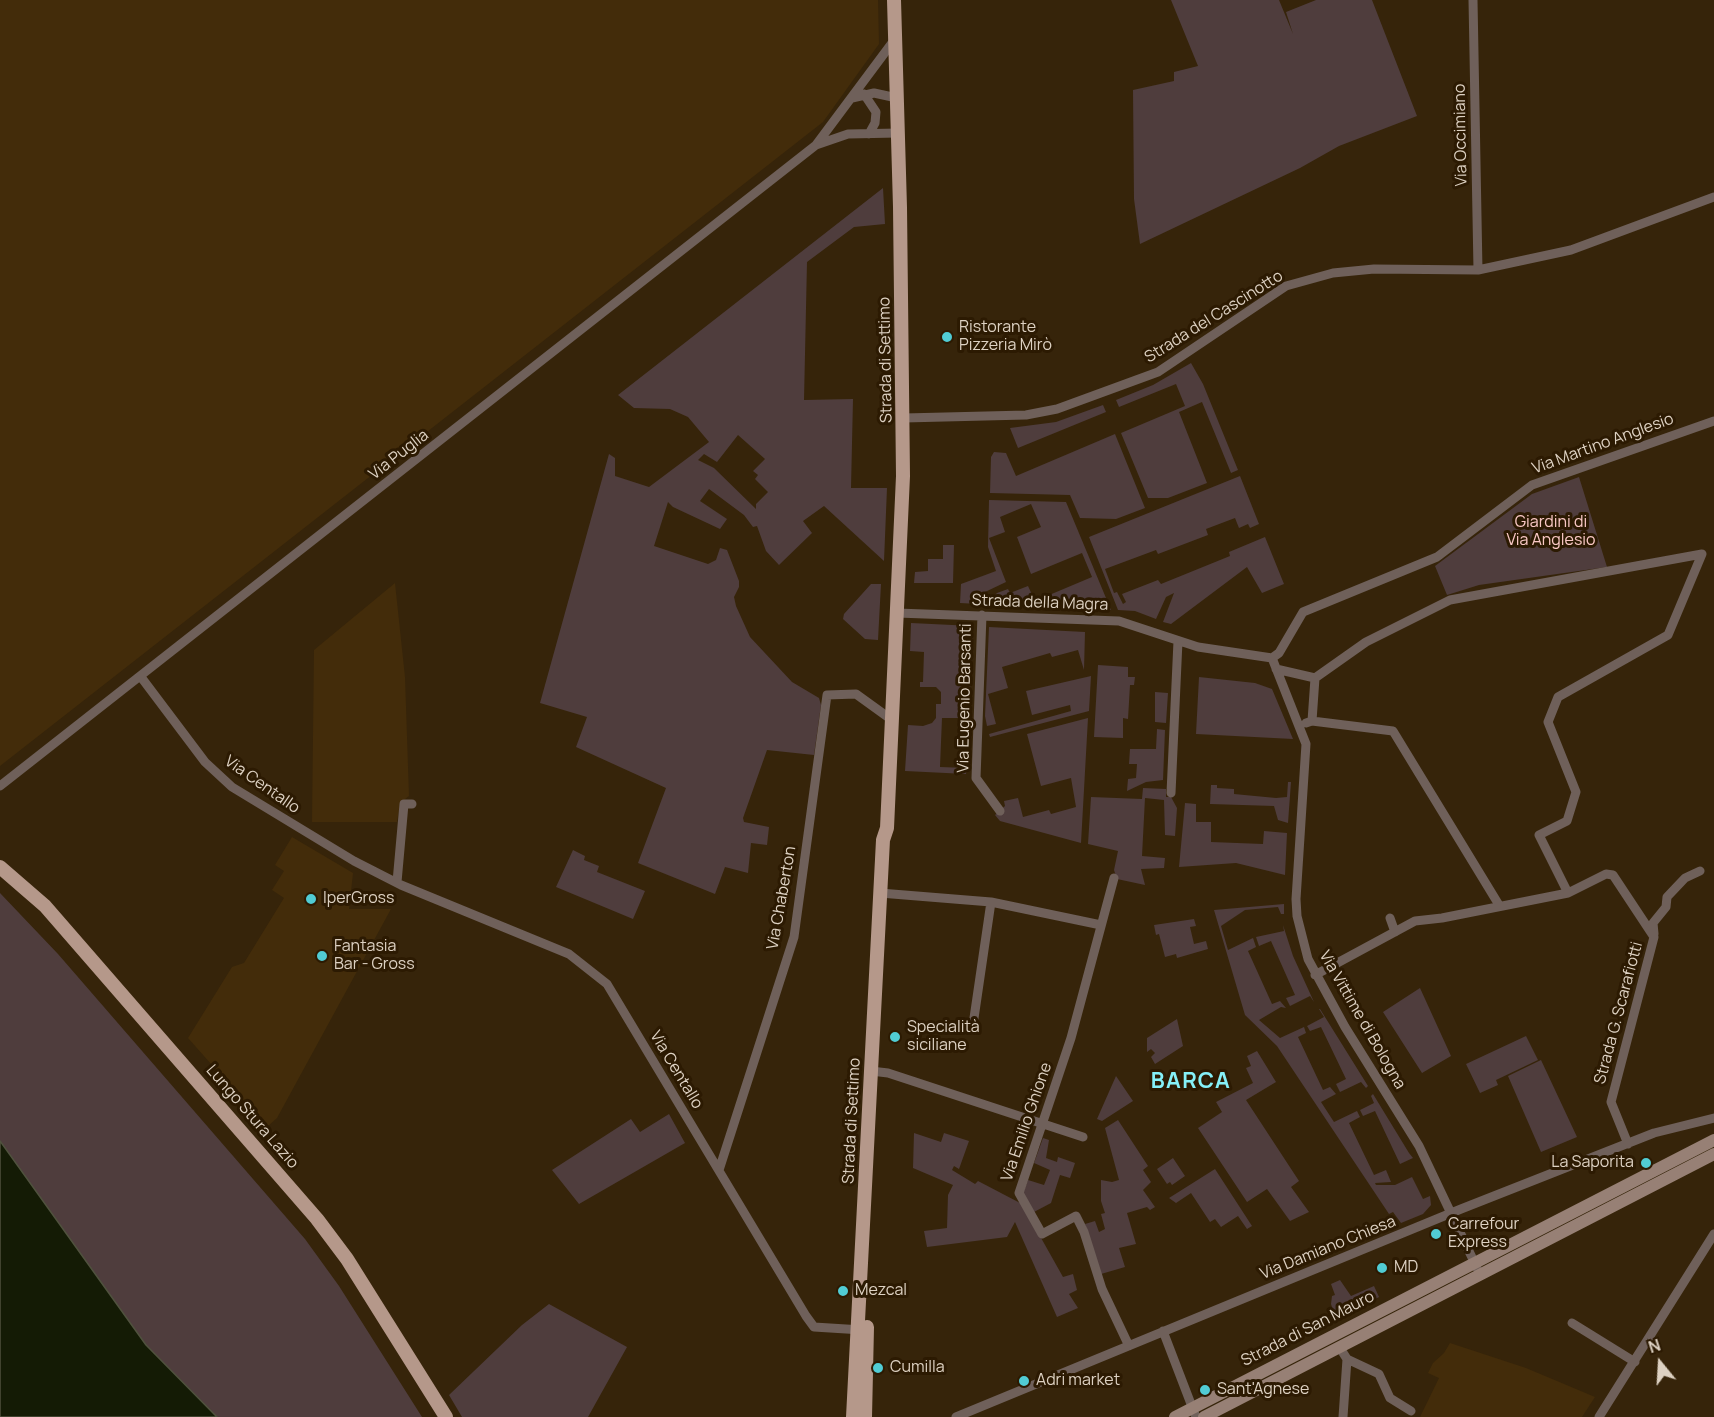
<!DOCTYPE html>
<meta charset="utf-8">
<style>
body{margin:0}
#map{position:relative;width:1714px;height:1417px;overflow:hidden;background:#36240a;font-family:Manrope,sans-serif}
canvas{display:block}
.north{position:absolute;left:1630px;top:1333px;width:60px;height:60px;-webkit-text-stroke:4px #2c1a02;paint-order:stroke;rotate:342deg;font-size:16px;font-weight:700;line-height:24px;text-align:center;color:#ddd1c2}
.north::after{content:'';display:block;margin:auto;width:21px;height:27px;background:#ddd1c2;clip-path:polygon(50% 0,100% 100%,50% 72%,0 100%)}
</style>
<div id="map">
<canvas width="1714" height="1417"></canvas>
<div class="north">N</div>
</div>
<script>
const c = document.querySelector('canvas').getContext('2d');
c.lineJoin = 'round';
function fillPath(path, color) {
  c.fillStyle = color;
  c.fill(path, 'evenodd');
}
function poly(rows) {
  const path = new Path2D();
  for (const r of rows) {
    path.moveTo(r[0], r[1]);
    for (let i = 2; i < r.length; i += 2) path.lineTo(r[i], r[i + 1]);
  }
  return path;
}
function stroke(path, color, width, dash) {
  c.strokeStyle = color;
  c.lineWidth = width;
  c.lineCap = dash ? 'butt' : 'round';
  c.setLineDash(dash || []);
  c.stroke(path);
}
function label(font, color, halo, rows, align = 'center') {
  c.font = font + ' Manrope,sans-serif';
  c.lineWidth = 6;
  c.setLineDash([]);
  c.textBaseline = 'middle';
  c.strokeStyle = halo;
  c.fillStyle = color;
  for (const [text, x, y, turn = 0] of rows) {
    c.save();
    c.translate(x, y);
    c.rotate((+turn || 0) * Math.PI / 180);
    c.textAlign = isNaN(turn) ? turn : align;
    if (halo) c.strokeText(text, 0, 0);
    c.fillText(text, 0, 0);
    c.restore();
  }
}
fillPath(poly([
 [0,0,878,0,879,44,823,122,0,766],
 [395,583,405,677,409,796,400,803,397,822,312,822,314,650],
 [292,837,353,873,349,909,391,909,277,1118,267,1127,188,1038,232,967,244,963,284,898,272,890,284,871,275,865],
 [1450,1343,1526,1368,1595,1397,1582,1417,1420,1417,1439,1378,1428,1373,1433,1363,1444,1353]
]), '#432c0a');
fillPath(poly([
 [1171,0,1279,0,1293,34,1286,12,1316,0,1372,0,1417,116,1339,146,1300,168,1140,244,1134,199,1133,90,1174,81,1174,72,1198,66],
 [883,188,885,224,854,227,807,262,804,400,853,399,851,488,887,488,884,561,824,506,803,521,812,533,779,565,766,551,757,526,753,527,744,515,709,489,700,501,727,519,720,529,673,507,668,502,654,546,708,564,716,560,720,548,727,550,739,581,739,587,734,597,736,606,750,637,792,682,819,698,821,705,814,755,767,750,743,818,744,822,769,827,767,845,751,843,748,873,725,867,715,894,638,863,666,788,576,747,587,717,540,703,609,454,615,458,615,476,649,487,709,442,688,417,670,409,634,408,618,395],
 [738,435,765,459,753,471,758,475,755,479,768,492,756,504,756,509,714,468,698,460,704,454,717,462],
 [1191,363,1203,384,1238,470,1231,473,1202,402,1179,412,1207,483,1168,498,1148,498,1121,433,1185,406,1176,384,1119,407,1116,400,1153,385],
 [1103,405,1106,412,1018,448,1010,428,1056,422],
 [1115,434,1145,508,1116,519,1080,518,1070,495,990,493,991,457,994,452,1006,453,1016,476],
 [1240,476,1259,524,1250,528,1248,524,1239,528,1235,518,1206,529,1208,535,1158,554,1156,550,1105,569,1114,593,1117,592,1123,604,1126,602,1122,594,1158,580,1161,584,1230,556,1229,552,1265,537,1284,584,1262,593,1247,567,1171,624,1163,622,1174,593,1166,597,1156,619,1135,611,1118,610,1089,537],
 [1579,477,1607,567,1479,585,1447,595,1435,566,1532,494],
 [989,500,1066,502,1111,610,986,604,997,593,1008,589,1010,593,1028,586,1035,601,1092,577,1082,553,1031,574,1017,537,1041,527,1031,504,1000,517,1005,532,989,538,1006,582,985,592,978,604,960,603,961,584,996,571,988,547],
 [943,545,954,545,953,583,914,583,915,572,928,571,928,559,943,559],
 [871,584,881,584,878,640,865,639,843,619,844,614],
 [911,623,973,626,969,718,942,718,940,767,967,768,966,774,905,771,908,725,923,726,932,723,936,718,936,704,941,704,941,692,936,687,920,687,920,682,923,682,924,652,910,651],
 [989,627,1085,632,1084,670,1078,650,1052,657,1050,653,1002,667,1008,688,988,694,996,724,987,726,985,716],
 [1098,665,1128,667,1128,677,1135,677,1134,685,1130,685,1128,719,1123,718,1123,738,1094,737],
 [1091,676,1089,711,990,737,989,734,1071,711,1070,705,1032,715,1026,691],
 [1199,677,1255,683,1272,689,1293,739,1196,734],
 [1155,692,1168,693,1166,723,1155,722],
 [1088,718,1081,843,1000,821,995,815,1005,806,1004,801,1018,798,1023,817,1049,810,1051,814,1076,807,1071,778,1041,786,1027,734],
 [1157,729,1165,730,1163,780,1146,782,1127,791,1128,779,1136,778,1137,764,1129,764,1130,749,1156,749],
 [1288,782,1291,782,1288,823,1278,820,1274,806,1210,804,1211,785,1217,785,1217,788,1234,789,1234,794,1276,798,1287,797],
 [1143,788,1166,789,1166,797,1171,797,1177,808,1175,836,1165,835,1164,800,1145,798,1142,856,1165,858,1164,868,1141,869,1145,885,1117,879,1114,870,1118,851,1088,844,1091,797,1142,799],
 [1185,803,1196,804,1196,822,1211,822,1211,842,1263,844,1264,831,1287,833,1285,875,1236,863,1179,867],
 [573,850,585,856,584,860,599,866,597,872,645,891,633,919,556,887],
 [0,893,58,954,305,1239,339,1286,422,1417,217,1417,146,1345,0,1141],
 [1284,904,1284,914,1281,914,1278,907,1245,910,1221,926,1228,950,1253,938,1256,947,1248,951,1272,1004,1280,1001,1286,1008,1281,1007,1259,1020,1280,1038,1304,1027,1306,1033,1298,1037,1323,1090,1330,1087,1336,1094,1321,1102,1334,1122,1357,1111,1360,1117,1349,1123,1374,1175,1386,1170,1391,1182,1375,1183,1376,1185,1395,1185,1412,1177,1423,1199,1430,1196,1431,1205,1423,1214,1401,1223,1393,1212,1389,1214,1277,1046,1245,1015,1214,910],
 [1194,919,1196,926,1190,927,1194,944,1206,941,1208,949,1177,958,1176,954,1165,957,1159,934,1156,935,1154,925],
 [1283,925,1293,956,1314,1002,1310,996,1290,1006,1286,998,1295,995,1271,941,1259,946,1256,937,1284,931],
 [1420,988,1451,1056,1422,1073,1383,1012],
 [1319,1009,1320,1009,1368,1086,1366,1088,1361,1082,1340,1092,1336,1084,1346,1079,1321,1027,1310,1031,1307,1026,1324,1017],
 [1177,1019,1183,1046,1155,1064,1151,1057,1155,1053,1151,1049,1147,1052,1147,1038],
 [1526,1036,1538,1060,1496,1080,1498,1085,1480,1093,1466,1064],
 [1257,1051,1276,1082,1246,1100,1299,1181,1291,1187,1309,1212,1290,1221,1267,1189,1247,1202,1198,1128,1222,1112,1216,1102,1253,1083,1246,1068,1251,1066,1247,1056],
 [1541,1060,1577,1137,1541,1152,1508,1076],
 [1116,1076,1133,1101,1102,1121,1097,1119],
 [1373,1094,1409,1153,1413,1158,1400,1164,1375,1111,1363,1116,1360,1110,1374,1103,1371,1096],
 [669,1114,685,1143,579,1204,552,1170,631,1119,640,1132],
 [1118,1120,1148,1166,1143,1170,1151,1182,1143,1190,1155,1207,1150,1210,1147,1207,1127,1213,1136,1244,1119,1248,1125,1267,1101,1274,1085,1224,1095,1221,1099,1232,1105,1229,1101,1214,1105,1213,1101,1201,1101,1180,1112,1182,1119,1180,1105,1128],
 [914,1133,941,1142,944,1133,969,1141,959,1169,954,1166,952,1170,975,1184,978,1181,1022,1204,1063,1277,1073,1274,1077,1290,1069,1294,1078,1308,1057,1317,1015,1222,1007,1237,927,1247,924,1231,947,1228,948,1195,953,1185,913,1168],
 [1043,1138,1049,1140,1046,1158,1057,1162,1058,1157,1075,1163,1070,1178,1060,1175,1051,1203,1034,1212,1023,1193,1028,1180,1044,1185,1050,1170,1034,1163],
 [1173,1158,1185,1176,1172,1185,1170,1182,1167,1184,1157,1169],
 [1215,1169,1252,1226,1247,1229,1238,1216,1221,1227,1215,1219,1210,1222,1191,1193,1176,1203,1169,1198],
 [1340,1280,1351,1296,1374,1286,1379,1297,1336,1320,1331,1304,1332,1296,1335,1295,1331,1284],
 [549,1304,627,1347,588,1417,462,1417,449,1395,522,1325]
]), '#4f3d3d');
const water = poly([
 [0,1141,146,1345,217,1417,0,1417,0,1141]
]);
fillPath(water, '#141b05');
stroke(water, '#50523e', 1.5);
stroke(poly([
 [1473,0,1478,270],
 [864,94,876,112,875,123,869,134],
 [852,98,874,93,897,98],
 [816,145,848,134,898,133],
 [904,418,1026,415,1057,409,1158,372,1286,286,1333,273,1374,269,1478,270,1571,250,1714,197],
 [897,613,1119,621,1198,647,1272,658],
 [982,615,976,778,1000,811],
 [1272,658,1306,744,1296,899,1297,916,1308,959,1345,1027,1419,1146,1477,1268],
 [1272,658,1279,653,1303,612,1437,557,1532,485,1714,421],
 [1276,669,1315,678],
 [141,677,205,762,232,787,354,861,401,885,569,954,607,984,806,1316,814,1327,862,1330],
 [1312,721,1315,678,1366,642,1450,600,1702,554],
 [1306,723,1312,721,1393,731,1499,905],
 [0,786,816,145,895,39],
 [1171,793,1178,641],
 [1114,878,1071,1038,1019,1193,1042,1234,1076,1216,1084,1232,1102,1289,1129,1346],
 [397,882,404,804,412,804],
 [880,893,991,902,1101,925],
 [1568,893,1539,835,1567,821,1576,792,1548,722,1558,697,1668,635,1702,554],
 [1390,918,1395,932],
 [1654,934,1653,923,1666,907,1667,897,1685,878,1700,871],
 [1315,975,1415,921,1442,918,1568,893,1606,874,1613,875,1654,937,1611,1102,1628,1144],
 [974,1018,991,902],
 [871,1071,888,1073,1083,1137],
 [719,1170,794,937,827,695,856,694,892,720],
 [1572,1323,1635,1362],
 [1163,1331,1196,1417],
 [1340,1348,1347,1359,1379,1374,1390,1398,1411,1411],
 [956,1417,1461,1209,1654,1133,1714,1118],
 [1343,1417,1347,1359],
 [1599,1417,1714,1234]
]), '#6f605a', 9);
stroke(poly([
 [1175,1417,1714,1140],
 [1204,1417,1714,1154]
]), '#978075', 12);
stroke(poly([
 [0,867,45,906,317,1219,347,1259,446,1417],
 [853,1417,883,840,887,828,903,476,900,207,894,0],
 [865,1417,867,1327]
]), '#b5988a', 14);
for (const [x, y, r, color] of [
 [947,337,6,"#51ccd4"],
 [311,899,6,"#51ccd4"],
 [322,956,6,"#51ccd4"],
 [895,1037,6,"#51ccd4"],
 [1646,1163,6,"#51ccd4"],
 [1436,1234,6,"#51ccd4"],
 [1382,1268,6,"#51ccd4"],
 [843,1291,6,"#51ccd4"],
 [878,1368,6,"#51ccd4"],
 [1024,1381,6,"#51ccd4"],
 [1205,1390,6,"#51ccd4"]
]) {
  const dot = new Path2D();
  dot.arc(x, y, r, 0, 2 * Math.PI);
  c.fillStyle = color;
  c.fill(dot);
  stroke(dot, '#2c1a02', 2);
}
label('16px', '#ddd1c2', '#2c1a02', [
 ["Via Occimiano",1461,135,-91],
 ["Strada del Cascinotto",1214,317,-32],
 ["Strada di Settimo",886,360,-91],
 ["Via Martino Anglesio",1603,444,-20],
 ["Via Puglia",399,455,-38],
 ["Strada della Magra",1040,603,2],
 ["Via Eugenio Barsanti",965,698,-89],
 ["Via Centallo",262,785,35],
 ["Via Chaberton",782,898,-80],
 ["Strada G. Scarafiotti",1619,1013,-75],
 ["Via Vittime di Bologna",1362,1020,60],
 ["Via Centallo",676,1070,59],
 ["Lungo Stura Lazio",252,1117,49],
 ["Strada di Settimo",852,1121,-87],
 ["Via Emilio Ghione",1027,1122,-71],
 ["Via Damiano Chiesa",1328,1248,-22],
 ["Strada di San Mauro",1308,1329,-27]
]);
label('16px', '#ddd1c2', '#2c1a02', [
 ["Ristorante",959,328],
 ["Pizzeria Mirò",959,346],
 ["IperGross",323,899],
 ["Fantasia",334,947],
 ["Bar - Gross",334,965],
 ["Specialità",907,1028],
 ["siciliane",907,1046],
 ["La Saporita",1634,1163,"right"],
 ["Carrefour",1448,1225],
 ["Express",1448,1243],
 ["MD",1394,1268],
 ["Mezcal",855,1291],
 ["Cumilla",890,1368],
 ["Adri market",1036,1381],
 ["Sant'Agnese",1217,1390]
], 'left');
label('16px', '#fac9c6', '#2c1a02', [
 ["Giardini di",1551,523],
 ["Via Anglesio",1551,541]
]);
c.letterSpacing = '1.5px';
label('bold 22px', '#85f0f8', '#2c1a02', [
 ["BARCA",1191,1082]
]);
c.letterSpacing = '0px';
</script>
